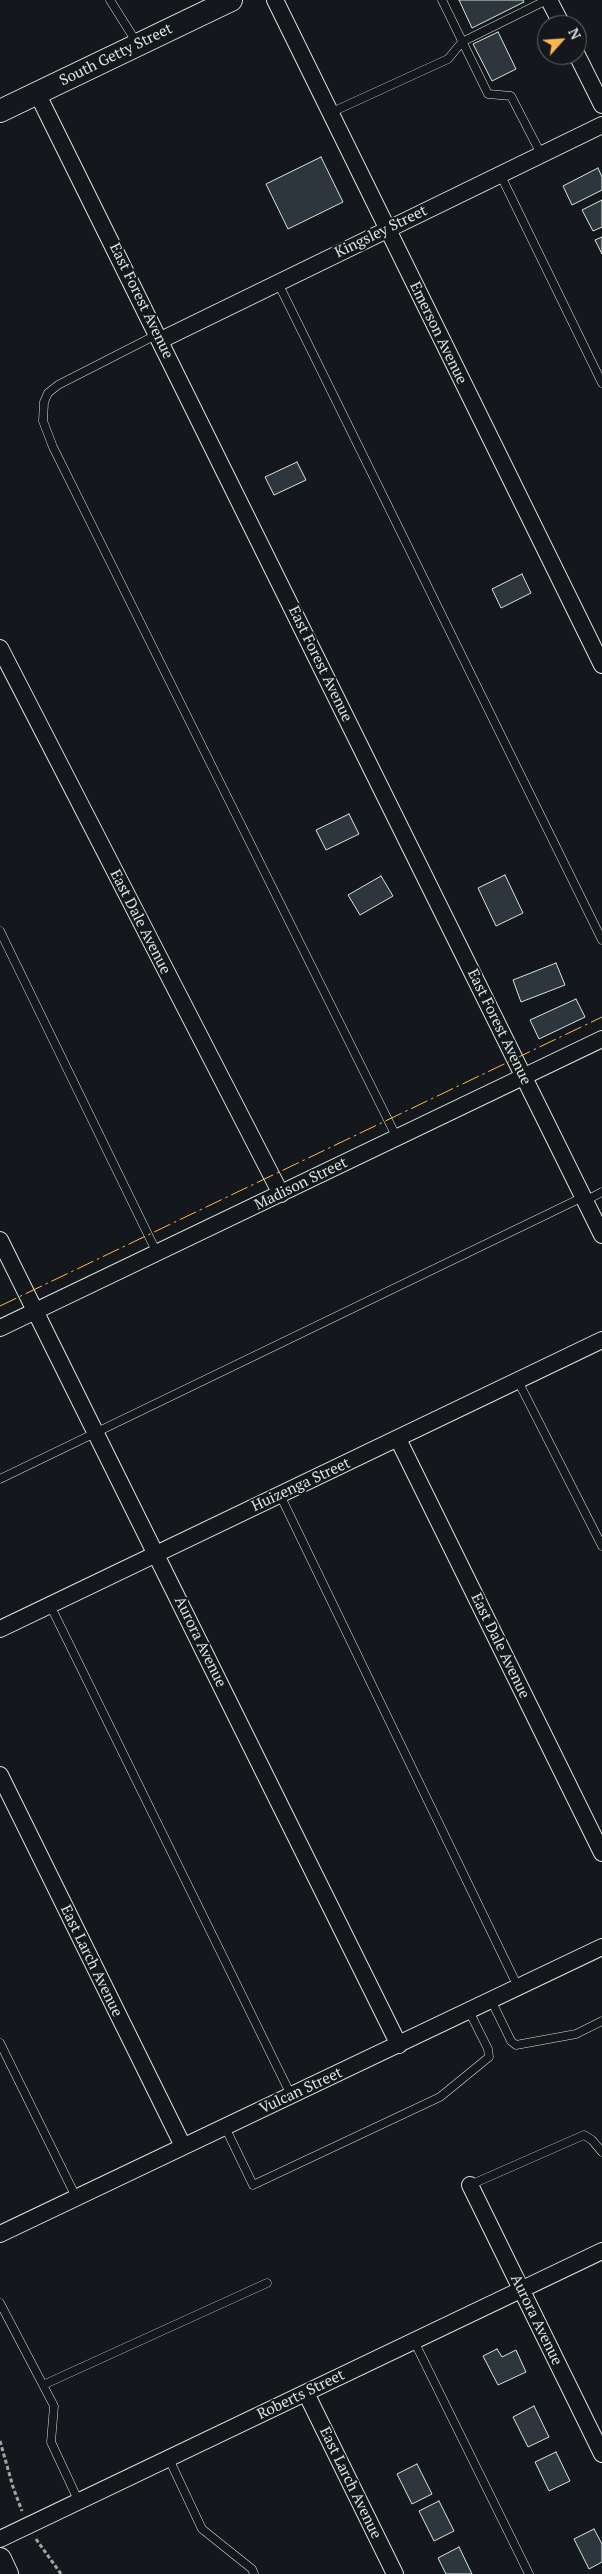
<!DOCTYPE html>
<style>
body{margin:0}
#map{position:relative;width:602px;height:2574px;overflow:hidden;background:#14181c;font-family:"PT Serif",serif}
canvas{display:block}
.north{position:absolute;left:537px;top:15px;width:50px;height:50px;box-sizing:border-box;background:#14181c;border:1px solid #626a69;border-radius:50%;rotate:64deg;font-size:14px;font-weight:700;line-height:20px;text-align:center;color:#d8e6dc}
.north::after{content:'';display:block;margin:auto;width:18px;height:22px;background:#ffb74d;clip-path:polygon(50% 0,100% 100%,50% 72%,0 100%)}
</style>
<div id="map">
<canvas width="602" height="2574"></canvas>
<div class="north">N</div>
</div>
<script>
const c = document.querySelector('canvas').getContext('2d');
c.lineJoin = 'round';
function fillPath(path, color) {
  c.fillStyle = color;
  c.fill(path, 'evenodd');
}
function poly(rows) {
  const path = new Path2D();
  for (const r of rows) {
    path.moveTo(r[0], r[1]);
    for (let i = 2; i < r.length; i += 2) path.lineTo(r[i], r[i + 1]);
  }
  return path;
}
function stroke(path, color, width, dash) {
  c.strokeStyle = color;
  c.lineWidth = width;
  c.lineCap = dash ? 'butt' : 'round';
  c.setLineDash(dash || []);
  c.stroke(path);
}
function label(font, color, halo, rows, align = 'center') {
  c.font = font + ' "PT Serif",serif';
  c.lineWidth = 4;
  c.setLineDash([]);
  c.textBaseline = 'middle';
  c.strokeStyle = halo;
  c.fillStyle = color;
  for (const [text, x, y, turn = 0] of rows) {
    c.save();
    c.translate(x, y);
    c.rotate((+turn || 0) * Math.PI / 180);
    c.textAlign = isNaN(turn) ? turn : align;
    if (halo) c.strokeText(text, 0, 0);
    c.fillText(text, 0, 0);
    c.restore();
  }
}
const building = poly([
 [459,0,523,0,524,2,472,28,459,0],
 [498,32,516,69,492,81,473,44,498,32],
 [321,157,343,202,288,229,266,184,321,157],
 [598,168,602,177,602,190,572,205,563,186,598,168],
 [602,200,602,227,593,231,582,210,602,200],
 [602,237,602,254,595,240,602,237],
 [297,462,306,480,274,495,265,477,297,462],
 [522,574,531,593,501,608,492,589,522,574],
 [349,814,359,834,326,850,316,830,349,814],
 [505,875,523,913,496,926,478,888,505,875],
 [381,876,393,896,360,915,348,895,381,876],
 [556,963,565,985,521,1002,513,980,556,963],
 [576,999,585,1017,539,1039,530,1020,576,999],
 [497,2349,502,2357,516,2350,526,2372,498,2385,483,2356,497,2349],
 [534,2406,549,2437,528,2447,513,2417,534,2406],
 [556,2452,570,2481,549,2491,535,2462,556,2452],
 [417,2464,432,2494,412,2504,397,2474,417,2464],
 [439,2501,454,2531,434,2541,419,2511,439,2501],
 [594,2529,602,2544,602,2562,589,2569,574,2539,594,2529],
 [459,2547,472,2574,446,2574,438,2558,459,2547]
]);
fillPath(building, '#2c363c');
stroke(building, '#d8e6dc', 1);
const service = poly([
 [110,0,137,43],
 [442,0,488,94,511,96,541,154],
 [330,113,448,59,462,42,547,0],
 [500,174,602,383],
 [278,283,602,940],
 [158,334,58,385,48,393,44,402,43,421,53,447,397,1138],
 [0,931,157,1253],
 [585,1201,602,1192],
 [518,1381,602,1546],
 [0,1479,583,1197],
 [280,1495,518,1987],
 [50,1605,291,2095],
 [491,2000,511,2041,516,2045,576,2034,602,2021],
 [0,2043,76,2197],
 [225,2127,253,2185,440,2097,489,2057,488,2049,469,2011],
 [470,2185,584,2135,592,2140,602,2152],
 [0,2303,54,2406,51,2442,79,2502],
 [414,2341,529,2574],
 [43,2385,267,2283],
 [169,2459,202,2529,252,2569,254,2574]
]);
const minor = poly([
 [275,0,602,665],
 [549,0,562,25],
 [577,55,602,105],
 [37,93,602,1235],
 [161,340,602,125],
 [0,648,281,1194],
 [0,1240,399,2045],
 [0,1328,602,1039],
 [398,1439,602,1853],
 [0,1629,602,1340],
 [0,1775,183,2146],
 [470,2185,602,2454],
 [0,2234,602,1947],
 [306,2393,395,2574],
 [0,2539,602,2251]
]);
const secondary = poly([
 [0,111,231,0],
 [0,2559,7,2574]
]);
stroke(service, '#d8e6dc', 9);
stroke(minor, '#d8e6dc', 18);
stroke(secondary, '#d8e6dc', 24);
stroke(poly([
 [0,2441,13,2487,22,2511],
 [36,2539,61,2574]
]), '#9da8a2', 3, [4, 2.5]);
stroke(service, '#14181c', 8);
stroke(minor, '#14181c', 16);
stroke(secondary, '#14181c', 22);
stroke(poly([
 [0,1306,602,1017]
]), '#ffb74d', 1, [18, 4, 2.5, 4]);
label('15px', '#d8e6dc', '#14181c', [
 ["South Getty Street",116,55,-26],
 ["Kingsley Street",381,232,-26],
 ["East Forest Avenue",141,301,64],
 ["Emerson Avenue",438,333,64],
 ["East Forest Avenue",320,664,64],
 ["East Dale Avenue",140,922,63],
 ["East Forest Avenue",499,1027,64],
 ["Madison Street",301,1184,-26],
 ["Huizenga Street",301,1485,-25],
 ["Aurora Avenue",200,1642,64],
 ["East Dale Avenue",500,1646,64],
 ["East Larch Avenue",91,1961,64],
 ["Vulcan Street",301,2091,-25],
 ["Aurora Avenue",536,2320,64],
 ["Roberts Street",301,2395,-26],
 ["East Larch Avenue",350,2483,64]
]);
</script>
